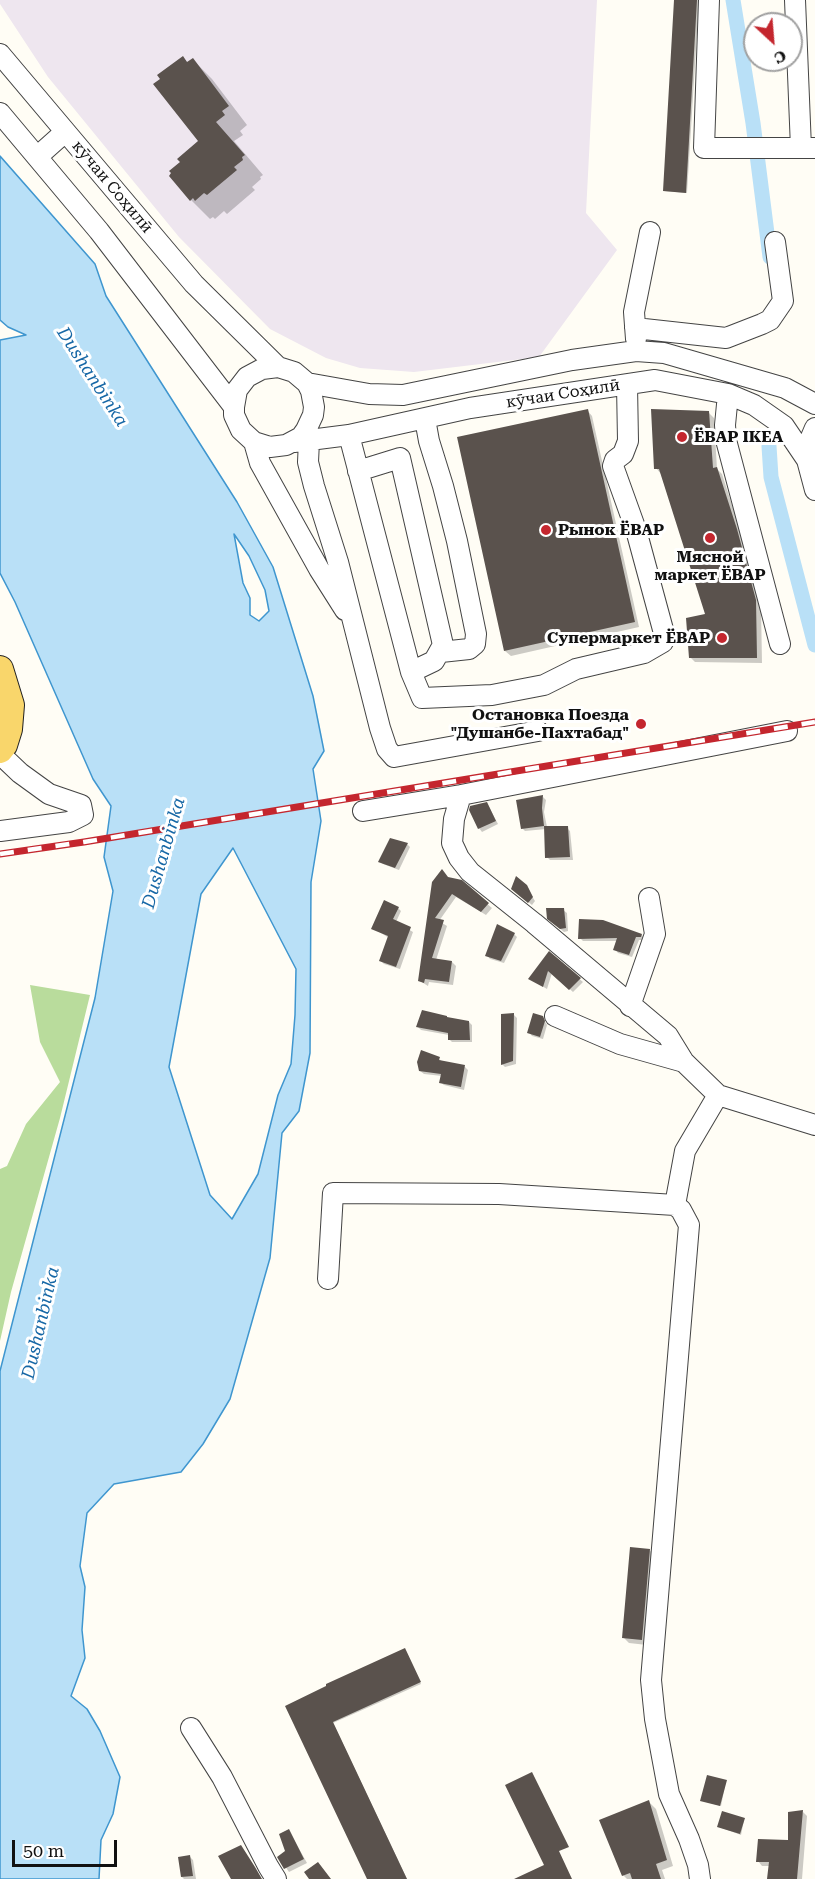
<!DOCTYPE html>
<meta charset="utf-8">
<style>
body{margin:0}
#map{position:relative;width:815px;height:1879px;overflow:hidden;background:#fffdf5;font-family:"Roboto Serif",serif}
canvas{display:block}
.north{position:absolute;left:743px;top:12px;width:60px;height:60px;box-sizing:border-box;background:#fff;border:2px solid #a0a0a0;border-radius:50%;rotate:154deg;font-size:16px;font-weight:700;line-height:24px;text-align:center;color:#111}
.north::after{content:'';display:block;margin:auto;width:21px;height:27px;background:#c4262e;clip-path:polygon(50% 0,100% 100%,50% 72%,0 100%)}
.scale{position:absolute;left:12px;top:1840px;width:105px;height:27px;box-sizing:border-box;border:3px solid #111;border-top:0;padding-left:8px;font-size:18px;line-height:21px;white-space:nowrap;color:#111;-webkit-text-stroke:4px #fff;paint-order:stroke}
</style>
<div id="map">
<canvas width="815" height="1879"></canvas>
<div class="north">С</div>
<div class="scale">50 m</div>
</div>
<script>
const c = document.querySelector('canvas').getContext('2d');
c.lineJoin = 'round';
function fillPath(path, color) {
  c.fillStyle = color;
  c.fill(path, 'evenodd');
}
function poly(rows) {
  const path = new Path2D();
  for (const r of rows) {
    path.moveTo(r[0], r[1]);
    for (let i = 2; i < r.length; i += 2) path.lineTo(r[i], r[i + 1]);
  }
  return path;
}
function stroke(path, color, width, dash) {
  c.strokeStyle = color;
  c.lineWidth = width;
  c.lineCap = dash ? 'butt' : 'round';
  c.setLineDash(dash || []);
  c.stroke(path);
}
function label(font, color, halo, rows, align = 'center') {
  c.font = font + ' "Roboto Serif",serif';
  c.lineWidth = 6;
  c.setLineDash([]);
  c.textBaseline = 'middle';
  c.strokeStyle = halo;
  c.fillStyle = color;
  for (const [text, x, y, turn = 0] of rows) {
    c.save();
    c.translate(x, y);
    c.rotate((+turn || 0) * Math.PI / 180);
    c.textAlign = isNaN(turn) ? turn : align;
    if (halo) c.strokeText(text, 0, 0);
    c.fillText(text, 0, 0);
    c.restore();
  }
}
fillPath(poly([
 [0,0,597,0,586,213,617,250,539,357,414,372,360,368,326,358,270,329,179,237,48,77,0,4]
]), '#eee6ef');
fillPath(poly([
 [30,985,90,995,60,1118,11,1292,0,1341,0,1169,7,1166,26,1124,60,1082,40,1042]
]), '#b9dc9c');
const water = poly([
 [0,156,95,264,106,296,237,502,273,567,313,696,324,751,313,769,321,821,311,882,310,1053,299,1111,282,1133,270,1258,230,1399,203,1444,181,1472,114,1484,87,1513,80,1566,85,1587,82,1630,85,1658,71,1696,87,1709,100,1731,120,1777,113,1814,101,1840,99,1879,0,1879,0,1371,95,998,113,891,104,857,111,806,93,779,15,602,0,573,0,340,26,335,8,327,0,320,0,156],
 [234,534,249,556,265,590,269,611,259,621,250,615,250,598,243,583,234,534],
 [233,848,296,969,295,1015,291,1064,278,1095,258,1174,232,1219,210,1195,169,1067,201,894,233,848]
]);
fillPath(water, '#b9e0f7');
stroke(water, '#3f96cf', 1.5);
fillPath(poly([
 [676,0,699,0,687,193,664,191],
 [183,58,188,63,193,60,212,79,247,125,240,131,243,135,234,141,263,175,260,177,261,179,252,187,255,190,227,214,224,211,215,219,213,217,210,219,191,200,182,162,200,141],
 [587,410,592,416,639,627,511,656,505,651],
 [709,413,714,418,717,469,722,474,742,536,761,607,762,663,695,662,690,657,707,615,661,474,656,468],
 [543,797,546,800,544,812,547,827,567,828,570,831,573,860,550,860,547,857,546,829,525,831,522,828],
 [489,807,498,824,482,832,479,828],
 [407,844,410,847,399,870,383,864,380,861],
 [449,879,461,882,492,908,486,915,456,897,439,921,447,926,436,960,452,962,456,966,453,985,429,982,428,986,420,981,433,882],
 [526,887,535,901,532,905,516,892],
 [398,908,401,911,396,922,413,932,400,969,384,964,381,961,389,938,373,928],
 [563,910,567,913,568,931,564,932,552,922],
 [514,934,517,937,504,963,490,959,487,955],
 [642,935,644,940,639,940,632,957,618,953,615,949,618,941,583,941,580,938],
 [549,954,583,982,573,992,552,973,547,989,530,979],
 [514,1015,517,1018,516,1064,505,1067,502,1064],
 [542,1017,547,1025,543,1039,532,1036,529,1032],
 [469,1022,472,1025,472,1042,452,1042,449,1039,449,1035,421,1030,418,1027],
 [439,1059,443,1062,465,1067,468,1070,464,1090,444,1085,440,1082,442,1076,424,1074,420,1071],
 [649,1550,655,1555,647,1645,629,1643,624,1638],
 [406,1651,421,1684,333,1723,407,1879,369,1879,287,1707],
 [726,1781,721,1806,703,1801],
 [649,1802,656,1809,673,1866,662,1870,665,1879,627,1879,623,1875],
 [803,1812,807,1816,802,1879,769,1879,770,1866,762,1866,758,1861,789,1842],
 [744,1820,741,1835,719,1827],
 [289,1831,307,1863,289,1872,279,1857,287,1851],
 [190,1857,193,1860,196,1879,184,1879,182,1877]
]), '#0003');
stroke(poly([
 [733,0,753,123,770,257],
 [769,446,771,477,815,645]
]), '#b9e0f7', 15);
fillPath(poly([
 [674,0,697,0,686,193,663,191],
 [183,56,187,62,193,58,229,106,222,111,225,115,216,122,245,155,242,157,243,160,234,167,237,170,207,195,204,193,195,201,193,198,190,201,169,176,171,173,169,171,180,162,177,159,198,141,153,84,160,79,157,75],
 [588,409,635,622,504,651,457,437],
 [651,409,709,411,713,468,717,467,737,529,756,600,757,658,689,658,686,618,705,614,659,469,654,469],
 [543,795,542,808,544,826,521,829,516,800],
 [487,802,496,821,478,829,469,810,470,806],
 [544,826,568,826,570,857,545,858],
 [390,838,408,843,395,868,378,862],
 [442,869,448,877,462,880,489,903,481,912,452,894,435,918,444,920,432,958,452,961,449,982,425,979,424,983,418,981,432,882],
 [516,876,527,885,533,897,528,903,511,889],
 [384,900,399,907,393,919,411,927,396,967,379,961,388,936,371,929],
 [546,908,564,908,566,928,560,929,547,919],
 [579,919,603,920,642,934,641,937,636,937,629,955,613,950,617,938,578,939],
 [497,924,515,933,501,961,485,956],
 [549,951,581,978,569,990,548,971,543,987,528,979],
 [422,1010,447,1016,447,1017,469,1021,470,1040,448,1040,448,1033,416,1027],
 [514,1013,513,1061,501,1065,501,1014],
 [533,1013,543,1016,545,1021,540,1037,527,1033],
 [421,1050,440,1057,439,1060,465,1065,461,1087,439,1083,441,1074,419,1071,417,1062],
 [630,1547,650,1549,642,1640,622,1638],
 [405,1648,421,1682,333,1722,407,1879,367,1879,285,1706,326,1686,326,1684],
 [532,1772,569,1847,559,1851,572,1879,514,1879,544,1865,505,1785],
 [707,1775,727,1780,720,1806,700,1801],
 [649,1800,667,1860,656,1864,661,1879,632,1879,630,1873,622,1876,599,1820],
 [803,1810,797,1879,767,1879,769,1862,756,1862,758,1839,788,1840,788,1812],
 [722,1811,745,1818,740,1834,717,1827],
 [289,1829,304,1859,284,1869,277,1857,285,1851,279,1834],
 [241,1845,255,1867,262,1879,231,1879,218,1856],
 [190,1855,193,1876,181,1877,178,1857],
 [318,1862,331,1879,309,1879,304,1872]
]), '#5a524d');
const minor = poly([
 [709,0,704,148,815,148],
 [795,0,801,148],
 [0,54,194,284,278,367,294,372,307,383,311,391,314,407,313,415,306,430,301,437,286,445,270,447,254,442,241,430,234,415,234,407,237,390,247,377,262,369,278,367],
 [0,113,99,231,234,407],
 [37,157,65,132],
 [635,328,726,338,762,324,770,320,783,301,775,242],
 [636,339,634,312,650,232],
 [307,383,369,394,403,395,572,360,636,351,664,353,785,388,815,404],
 [728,394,725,425,726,440,780,644],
 [425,419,429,441,443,486,457,541,476,634,475,644,469,649,441,652],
 [815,428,809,442,807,460,815,490],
 [349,435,411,672,422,698,492,695,544,685,576,669,644,653,663,642,665,637,636,530,613,466,615,460,623,454,628,441,627,385],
 [309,441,308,462,314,486,338,562,380,728,387,749,394,757,538,731],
 [254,442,260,463,319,569,345,610],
 [294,442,349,435,470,408,655,380,728,394,754,405,784,426,807,460],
 [358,471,400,458,443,645,434,661,411,672],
 [0,754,20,773,49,794,81,805,83,815,69,822,0,831],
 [363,811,461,795],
 [630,1006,655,934,649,898],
 [555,1016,620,1044,684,1062],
 [718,1095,815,1125],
 [675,1205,685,1151,718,1095,684,1062,668,1036,534,923,470,872,459,858,452,843,454,819,461,795,787,731],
 [328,1279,333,1193,499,1194,675,1205,681,1210,689,1225,651,1680,655,1719,669,1794,689,1839,698,1865,700,1879],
 [191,1728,222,1777,268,1866,276,1879]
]);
const major = poly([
 [0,669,11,705,9,729,4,745,0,750]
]);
stroke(minor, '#444', 22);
stroke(major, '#222', 28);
stroke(minor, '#fff', 20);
stroke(major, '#f9d66b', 26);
const rail = poly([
 [0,854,84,842,815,722]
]);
stroke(rail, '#c4262e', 7);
stroke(rail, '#fff', 4.5, [14]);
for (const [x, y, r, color] of [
 [682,437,6,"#c4262e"],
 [546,530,6,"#c4262e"],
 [710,538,6,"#c4262e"],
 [722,638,6,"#c4262e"],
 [641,724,6,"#c4262e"]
]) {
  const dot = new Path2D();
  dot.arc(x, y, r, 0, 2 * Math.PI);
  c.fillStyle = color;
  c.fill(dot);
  stroke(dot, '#fff', 2);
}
label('16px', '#111', '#fff', [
 ["кӯчаи Соҳилӣ",112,187,50],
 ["кӯчаи Соҳилӣ",563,394,-9]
]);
label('bold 16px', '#111', '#fff', [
 ["ЁВАР IKEA",694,437],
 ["Рынок ЁВАР",558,530],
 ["Мясной",710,557,"center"],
 ["маркет ЁВАР",710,575,"center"],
 ["Супермаркет ЁВАР",710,638,"right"],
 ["Остановка Поезда",629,715,"right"],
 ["\"Душанбе-Пахтабад\"",629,733,"right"]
], 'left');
label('italic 18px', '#1768a6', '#fff', [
 ["Dushanbinka",92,377,57],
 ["Dushanbinka",164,853,-74],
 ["Dushanbinka",41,1323,-77]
]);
</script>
